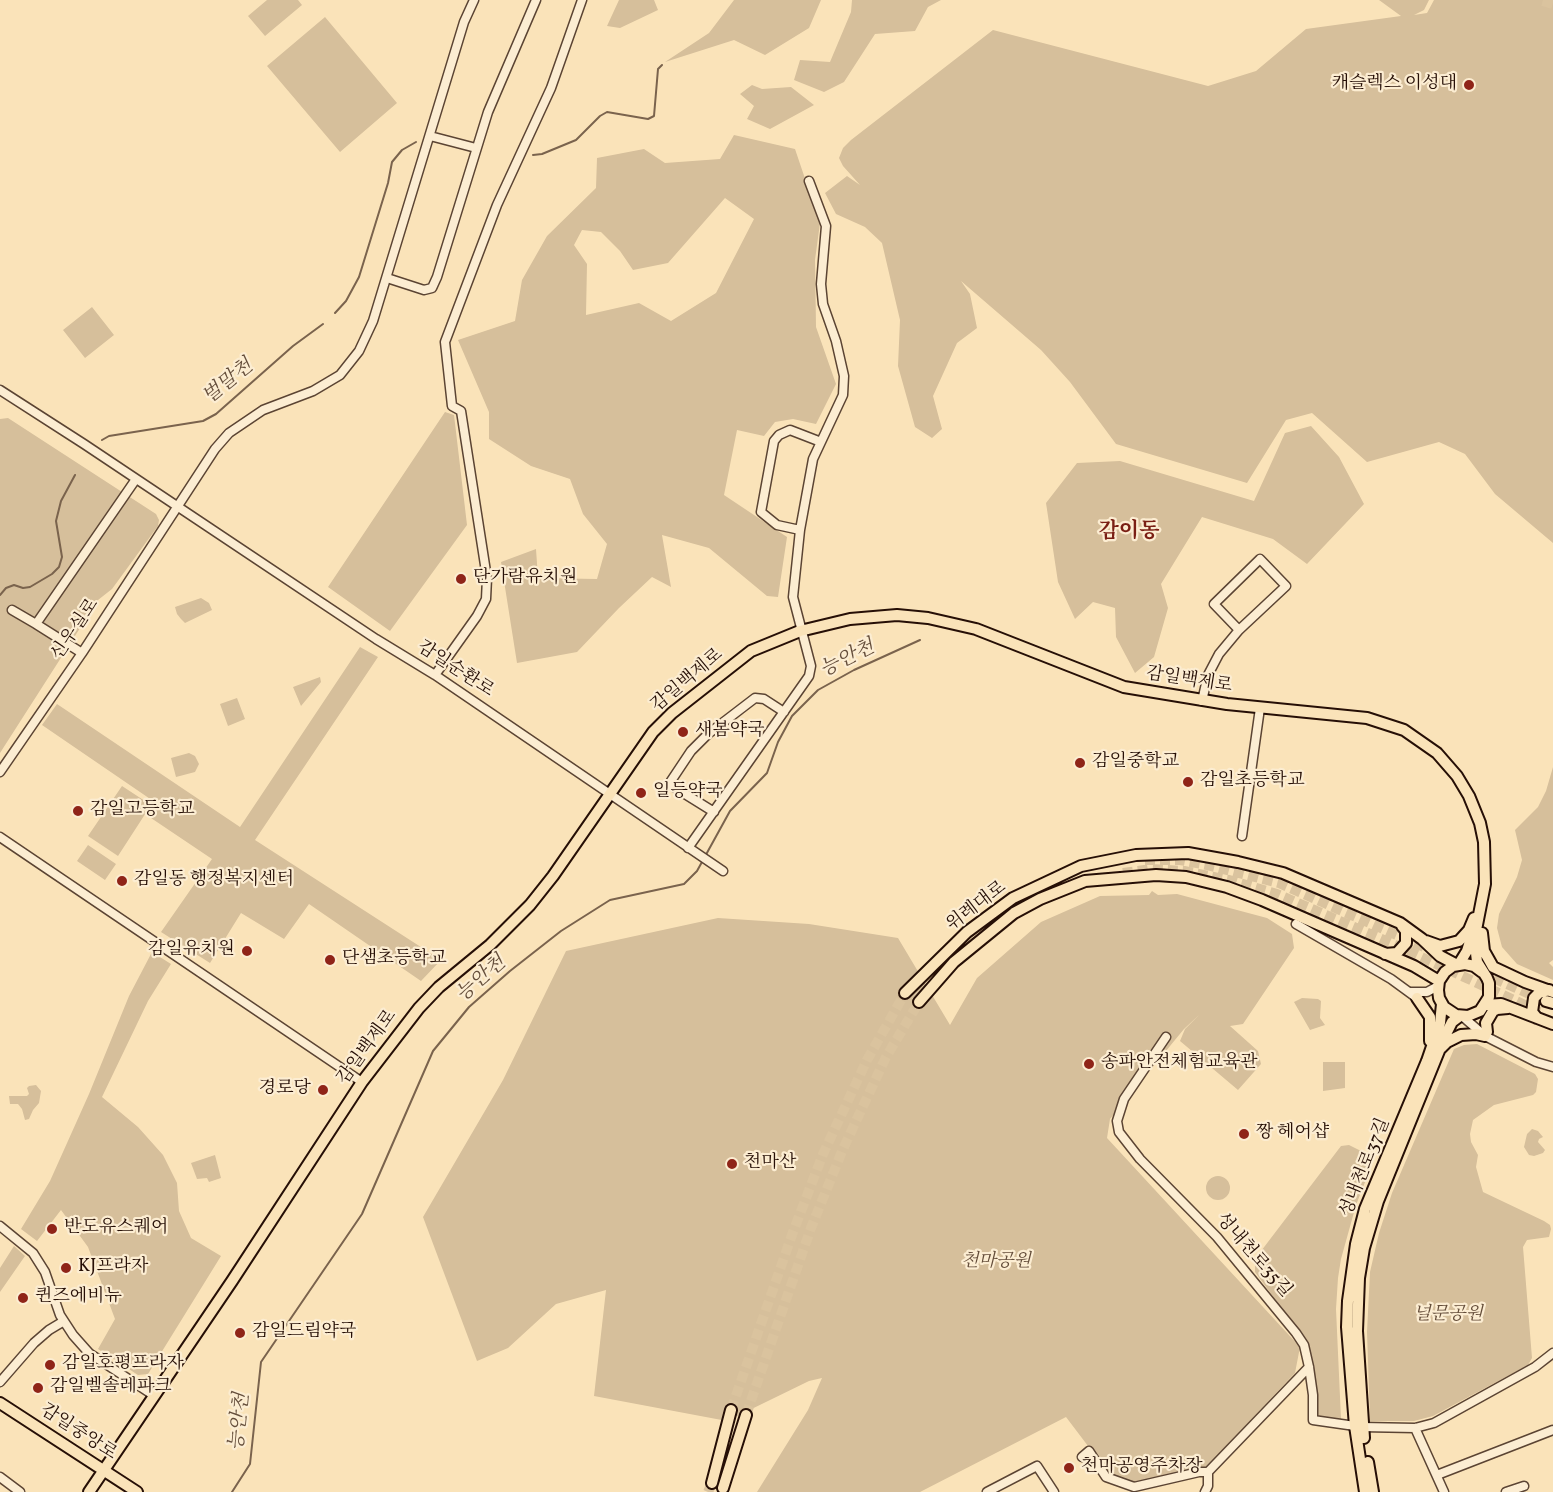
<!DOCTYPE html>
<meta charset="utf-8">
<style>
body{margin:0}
canvas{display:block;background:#fae3b9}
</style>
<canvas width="1553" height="1492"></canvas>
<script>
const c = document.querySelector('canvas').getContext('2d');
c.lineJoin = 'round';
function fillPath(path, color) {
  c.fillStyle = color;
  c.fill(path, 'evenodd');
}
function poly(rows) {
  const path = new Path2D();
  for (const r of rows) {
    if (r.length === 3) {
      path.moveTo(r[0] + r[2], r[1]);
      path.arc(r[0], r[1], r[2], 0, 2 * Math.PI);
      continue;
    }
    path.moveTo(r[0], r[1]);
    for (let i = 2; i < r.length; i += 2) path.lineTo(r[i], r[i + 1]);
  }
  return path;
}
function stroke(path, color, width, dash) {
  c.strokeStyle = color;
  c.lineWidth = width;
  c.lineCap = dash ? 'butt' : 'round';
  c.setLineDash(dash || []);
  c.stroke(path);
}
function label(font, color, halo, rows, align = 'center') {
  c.font = font + ' Vollkorn,"Noto Serif KR",serif';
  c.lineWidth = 4.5;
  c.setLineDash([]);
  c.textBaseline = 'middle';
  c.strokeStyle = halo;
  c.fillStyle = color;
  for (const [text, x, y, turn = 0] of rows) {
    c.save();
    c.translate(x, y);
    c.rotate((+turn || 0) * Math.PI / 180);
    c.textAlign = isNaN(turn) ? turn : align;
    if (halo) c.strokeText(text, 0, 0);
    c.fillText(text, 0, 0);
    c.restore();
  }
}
fillPath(poly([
 [267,0,298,0,302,5,265,36,248,16],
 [619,0,654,0,658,10,620,28,607,26],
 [734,0,821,0,809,28,765,55,734,40,665,62,709,33],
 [852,0,941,0,928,7,915,31,875,34,844,82,824,92,794,80,800,60,830,62,851,12],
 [1379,0,1429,0,1424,10,1414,15,1427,13,1434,0,1553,0,1553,543,1495,494,1465,454,1439,442,1367,462,1312,413,1286,420,1247,483,1116,444,1070,382,1041,350,961,281,970,294,977,328,957,343,933,396,942,429,932,438,915,427,898,366,900,320,882,243,865,227,836,214,825,193,847,176,860,185,843,166,839,158,843,148,851,140,993,30,1208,86,1256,71,1306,29,1401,16],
 [325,17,397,103,340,152,267,66],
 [752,85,762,89,791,87,814,105,770,129,747,119,754,106,740,94],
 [734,135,795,149,820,223,815,260,816,327,836,384,816,424,793,419,775,422,764,436,737,430,724,495,787,537,778,597,767,596,709,548,662,535,671,587,652,577,619,608,577,652,517,663,501,562,536,549,538,578,597,579,607,544,583,514,570,479,531,466,489,439,489,412,458,340,515,321,522,280,547,236,596,188,597,158,644,149,665,163,720,159],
 [725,198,754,219,716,293,671,321,639,303,586,315,587,264,574,245,582,230,601,232,620,251,633,270,668,263],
 [92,307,114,335,85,358,63,330],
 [445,412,454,415,467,525,390,631,328,587],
 [8,418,156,514,159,520,158,526,112,589,98,600,0,753,0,419],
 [1311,426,1339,457,1364,504,1307,564,1273,539,1202,517,1161,584,1168,608,1154,657,1135,673,1116,637,1115,608,1093,602,1075,619,1058,582,1046,503,1077,463,1120,461,1254,501,1285,433],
 [201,598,209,603,212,610,185,623,181,619,177,614,175,607],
 [360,647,378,657,255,840,441,960,421,981,309,904,284,939,241,913,210,963,161,932,212,859,151,818,159,805,42,725,57,704,240,827],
 [320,677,321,682,301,706,293,687],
 [237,698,245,719,228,726,220,704],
 [189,753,195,756,199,764,195,772,176,777,171,758],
 [1553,767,1553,960,1549,963,1553,967,1553,980,1517,964,1502,947,1497,928,1499,914,1517,877,1522,860,1515,830,1538,807,1546,791],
 [122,786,151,805,118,856,88,836],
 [88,845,116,864,105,880,77,861],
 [1152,891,1158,895,1177,894,1267,918,1292,934,1294,948,1243,1024,1230,1026,1258,1051,1261,1064,1238,1090,1180,1041,1185,1029,1199,1015,1184,1029,1110,1119,1107,1138,1300,1347,1295,1373,1207,1466,1193,1473,1136,1484,1110,1475,1066,1417,920,1492,757,1492,808,1410,822,1378,809,1381,727,1421,594,1396,606,1290,556,1304,508,1348,477,1361,423,1217,503,1080,566,951,718,918,809,924,898,938,950,1025,977,978,1041,922,1100,896,1149,895],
 [152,952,171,964,148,1001,102,1097,138,1127,163,1155,177,1183,179,1211,191,1238,221,1256,148,1374,138,1375,98,1349,115,1319,88,1247,61,1210,37,1241,21,1229,50,1181,89,1094,129,996],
 [1302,998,1318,999,1321,1001,1320,1018,1325,1025,1310,1030,1294,1002],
 [1477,1044,1535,1074,1538,1079,1536,1092,1533,1095,1494,1105,1473,1120,1470,1134,1471,1142,1478,1155,1476,1167,1483,1192,1544,1221,1550,1225,1551,1229,1549,1237,1527,1240,1523,1247,1532,1358,1528,1365,1433,1416,1414,1421,1370,1421,1367,1332,1370,1272,1379,1233,1392,1193,1454,1049,1464,1045],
 [1323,1062,1345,1062,1345,1088,1323,1091],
 [36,1085,41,1091,39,1103,33,1110,29,1119,25,1120,22,1109,18,1104,10,1104,9,1096,27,1096,29,1094,27,1088,29,1086],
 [1532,1129,1538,1131,1543,1137,1539,1139,1538,1142,1545,1150,1543,1153,1534,1156,1529,1155,1524,1147,1527,1134],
 [1349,1145,1371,1156,1369,1172,1356,1205,1341,1259,1338,1278,1336,1309,1341,1419,1315,1418,1313,1367,1308,1344,1255,1272,1255,1259,1341,1146],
 [215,1155,221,1178,209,1182,207,1178,197,1179,191,1163],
 [1218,1188,12],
 [14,1246,25,1256,0,1292,0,1268]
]), '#d6bf9b');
stroke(poly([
 [533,155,542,154,576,140,600,116,607,112,648,119,654,116,658,69,662,65],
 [335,313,346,301,359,277,388,183,392,162,402,150,416,142],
 [102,440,109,436,203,421,216,414,293,346,323,324],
 [0,595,6,588,14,585,23,588,30,587,52,574,59,567,62,557,56,521,61,501,75,475],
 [232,1492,250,1464,261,1362,362,1214,433,1051,469,1007,510,971,561,931,610,900,684,884,697,871,730,811,767,773,778,742,792,716,818,690,854,670,920,640]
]), '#7a634d', 2);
stroke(poly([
 [1145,860,1180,860,1207,865,1279,883,1433,951],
 [1123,873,1151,869,1184,871,1229,880,1277,894,1391,943,1544,1014],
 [1480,972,1543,1000],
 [731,1410,793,1232,823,1154,867,1060,905,993],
 [746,1415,811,1228,843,1149,886,1057,919,1002],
 [708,1492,712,1483]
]), '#dac39e', 10, [10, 5]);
stroke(poly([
 [1543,0,1553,3]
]), '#dac39e', 12, [12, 6]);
const minor = poly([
 [430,136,476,148],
 [387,278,424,290,432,288,437,277,488,112,536,0],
 [0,390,84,444,376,639,435,675,723,871],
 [800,530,777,525,761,512,774,441,779,435,790,430,821,442],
 [12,610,36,624],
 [82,653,36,624,136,479],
 [435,675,477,616,486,599,487,578,461,411,452,406,445,342,497,205,551,88,582,0],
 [1202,701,1208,675,1219,654,1239,630,1286,586,1260,559,1214,604,1239,630],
 [0,772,82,653,215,449,229,433,263,410,313,391,340,375,359,351,373,321,464,22,474,0],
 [714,812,669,784,691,751,708,734,755,698,764,699,784,712],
 [1242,836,1260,708],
 [0,837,362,1082],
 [688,848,809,676,811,666,793,597,800,530,813,459,843,395,844,376,836,341,823,304,821,284,826,226,809,181],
 [1296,924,1391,979,1417,998],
 [1411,992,1427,992,1438,986],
 [1462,1016,1485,1036,1536,1062,1553,1067],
 [1166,1037,1124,1099,1117,1121,1119,1132,1140,1159,1217,1237,1296,1333,1304,1345,1309,1367,1313,1395,1313,1420,1355,1426],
 [0,1226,33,1253,45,1272,60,1315,73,1335,89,1353,153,1395],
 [0,1382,34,1343,49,1330,64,1321],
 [1362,1427,1415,1428,1434,1423,1535,1367,1553,1353],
 [1415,1428,1444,1492],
 [1082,1457,1089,1451,1106,1477,1134,1487,1199,1472,1208,1472],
 [1437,1475,1553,1430],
 [0,1477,20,1492],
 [987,1492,1037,1466,1054,1492],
 [1205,1492,1208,1486,1208,1472,1309,1367],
 [1506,1492,1524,1486]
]);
const major = poly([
 [1482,933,1484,951,1493,967,1525,982,1553,992],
 [1426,941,1440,946,1459,941,1469,930,1474,918],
 [1385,954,1397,953,1406,943,1406,931,1402,926],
 [1459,964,1467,951,1472,935],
 [905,993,967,932,1013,898,1081,866,1136,855,1188,853,1238,862,1283,873,1400,923,1422,939,1440,956,1457,965],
 [1417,998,1430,1017,1430,1041],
 [1546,1001,1553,1003],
 [919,1002,954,962,1014,913,1040,899,1085,881,1156,875,1186,877,1227,887,1262,900,1414,966,1439,981],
 [1485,1005,1501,1004,1553,1024],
 [1537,1018,1532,1012,1534,998,1539,993,1549,990],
 [1487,1032,1486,1023,1493,1011,1497,1009,1508,1008],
 [1441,1048,1447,1042,1461,1035,1476,1034,1485,1036],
 [0,1403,137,1492],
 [1364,1438,1357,1331,1359,1278,1364,1248,1378,1201,1445,1036,1452,1022,1460,1016],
 [1368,1462,1373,1492],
 [712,1483,731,1410],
 [723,1488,746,1415],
 [89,1492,232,1281,362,1082,419,1008,439,987,490,945,530,905,553,876,653,732,672,713,751,651,800,631,850,619,897,615,928,618,976,629,1124,687,1227,704,1367,718,1404,730,1437,753,1457,776,1469,796,1480,823,1484,842,1485,884,1476,930,1476,953,1477,962,1487,978,1489,983,1489,997,1480,1011,1468,1016,1456,1015,1444,1007,1439,998,1438,990,1439,981,1445,972,1453,966,1465,964,1474,966,1482,972],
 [1365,1492,1355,1426,1347,1327,1348,1301,1356,1244,1365,1209,1427,1061,1440,1023,1442,1004]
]);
stroke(minor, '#5b4433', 11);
stroke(major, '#260f06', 14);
stroke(minor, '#fcedd2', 8);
stroke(major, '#fae3b9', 10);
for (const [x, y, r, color] of [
 [1469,85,6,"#8f2418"],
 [461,579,6,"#8f2418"],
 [683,732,6,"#8f2418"],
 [1080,763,6,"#8f2418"],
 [1188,782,6,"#8f2418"],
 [641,793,6,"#8f2418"],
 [78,811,6,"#8f2418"],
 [122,881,6,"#8f2418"],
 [247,951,6,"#8f2418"],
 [330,960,6,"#8f2418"],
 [1089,1064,6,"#8f2418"],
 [323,1090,6,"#8f2418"],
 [1244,1134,6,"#8f2418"],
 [732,1164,6,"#8f2418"],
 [52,1229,6,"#8f2418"],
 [66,1268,6,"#8f2418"],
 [23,1298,6,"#8f2418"],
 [240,1333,6,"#8f2418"],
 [50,1365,6,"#8f2418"],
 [38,1388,6,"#8f2418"],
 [1069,1468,6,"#8f2418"]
]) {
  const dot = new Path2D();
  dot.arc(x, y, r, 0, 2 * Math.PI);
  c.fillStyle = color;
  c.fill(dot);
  stroke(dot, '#fcedd2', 2);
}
label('18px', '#260f06', '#fcedd2', [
 ["캐슬렉스 이성대",1457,85,"right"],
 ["단가람유치원",473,579],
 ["새봄약국",695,732],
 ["감일중학교",1092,763],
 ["감일초등학교",1200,782],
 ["일등약국",653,793],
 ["감일고등학교",90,811],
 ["감일동 행정복지센터",134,881],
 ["감일유치원",235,951,"right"],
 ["단샘초등학교",342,960],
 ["송파안전체험교육관",1101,1064],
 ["경로당",311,1090,"right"],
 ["짱 헤어샵",1256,1134],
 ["천마산",744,1164],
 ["반도유스퀘어",64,1229],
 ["KJ프라자",78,1268],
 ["퀸즈에비뉴",35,1298],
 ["감일드림약국",252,1333],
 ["감일호평프라자",62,1365],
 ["감일벨솔레파크",50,1388],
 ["천마공영주차장",1081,1468]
], 'left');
label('18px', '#260f06', '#fcedd2', [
 ["신우실로",76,630,-56],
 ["감일순환로",455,670,33],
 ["감일백제로",688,681,-40],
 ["감일백제로",1189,681,9],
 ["위례대로",977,907,-37],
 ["감일백제로",368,1048,-54],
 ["성내천로37길",1366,1168,-68],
 ["성내천로35길",1253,1256,49],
 ["감일중앙로",78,1433,33]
]);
label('italic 18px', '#644d3a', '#fcedd2', [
 ["천마공원",996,1263],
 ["널문공원",1448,1316]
]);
label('italic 20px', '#654e3b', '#fcedd2', [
 ["벌말천",229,383,-39],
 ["능안천",848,660,-26],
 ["능안천",482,980,-41],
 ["능안천",241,1422,-84]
]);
label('bold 21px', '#7a1f14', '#fcedd2', [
 ["감이동",1129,533]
]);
</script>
